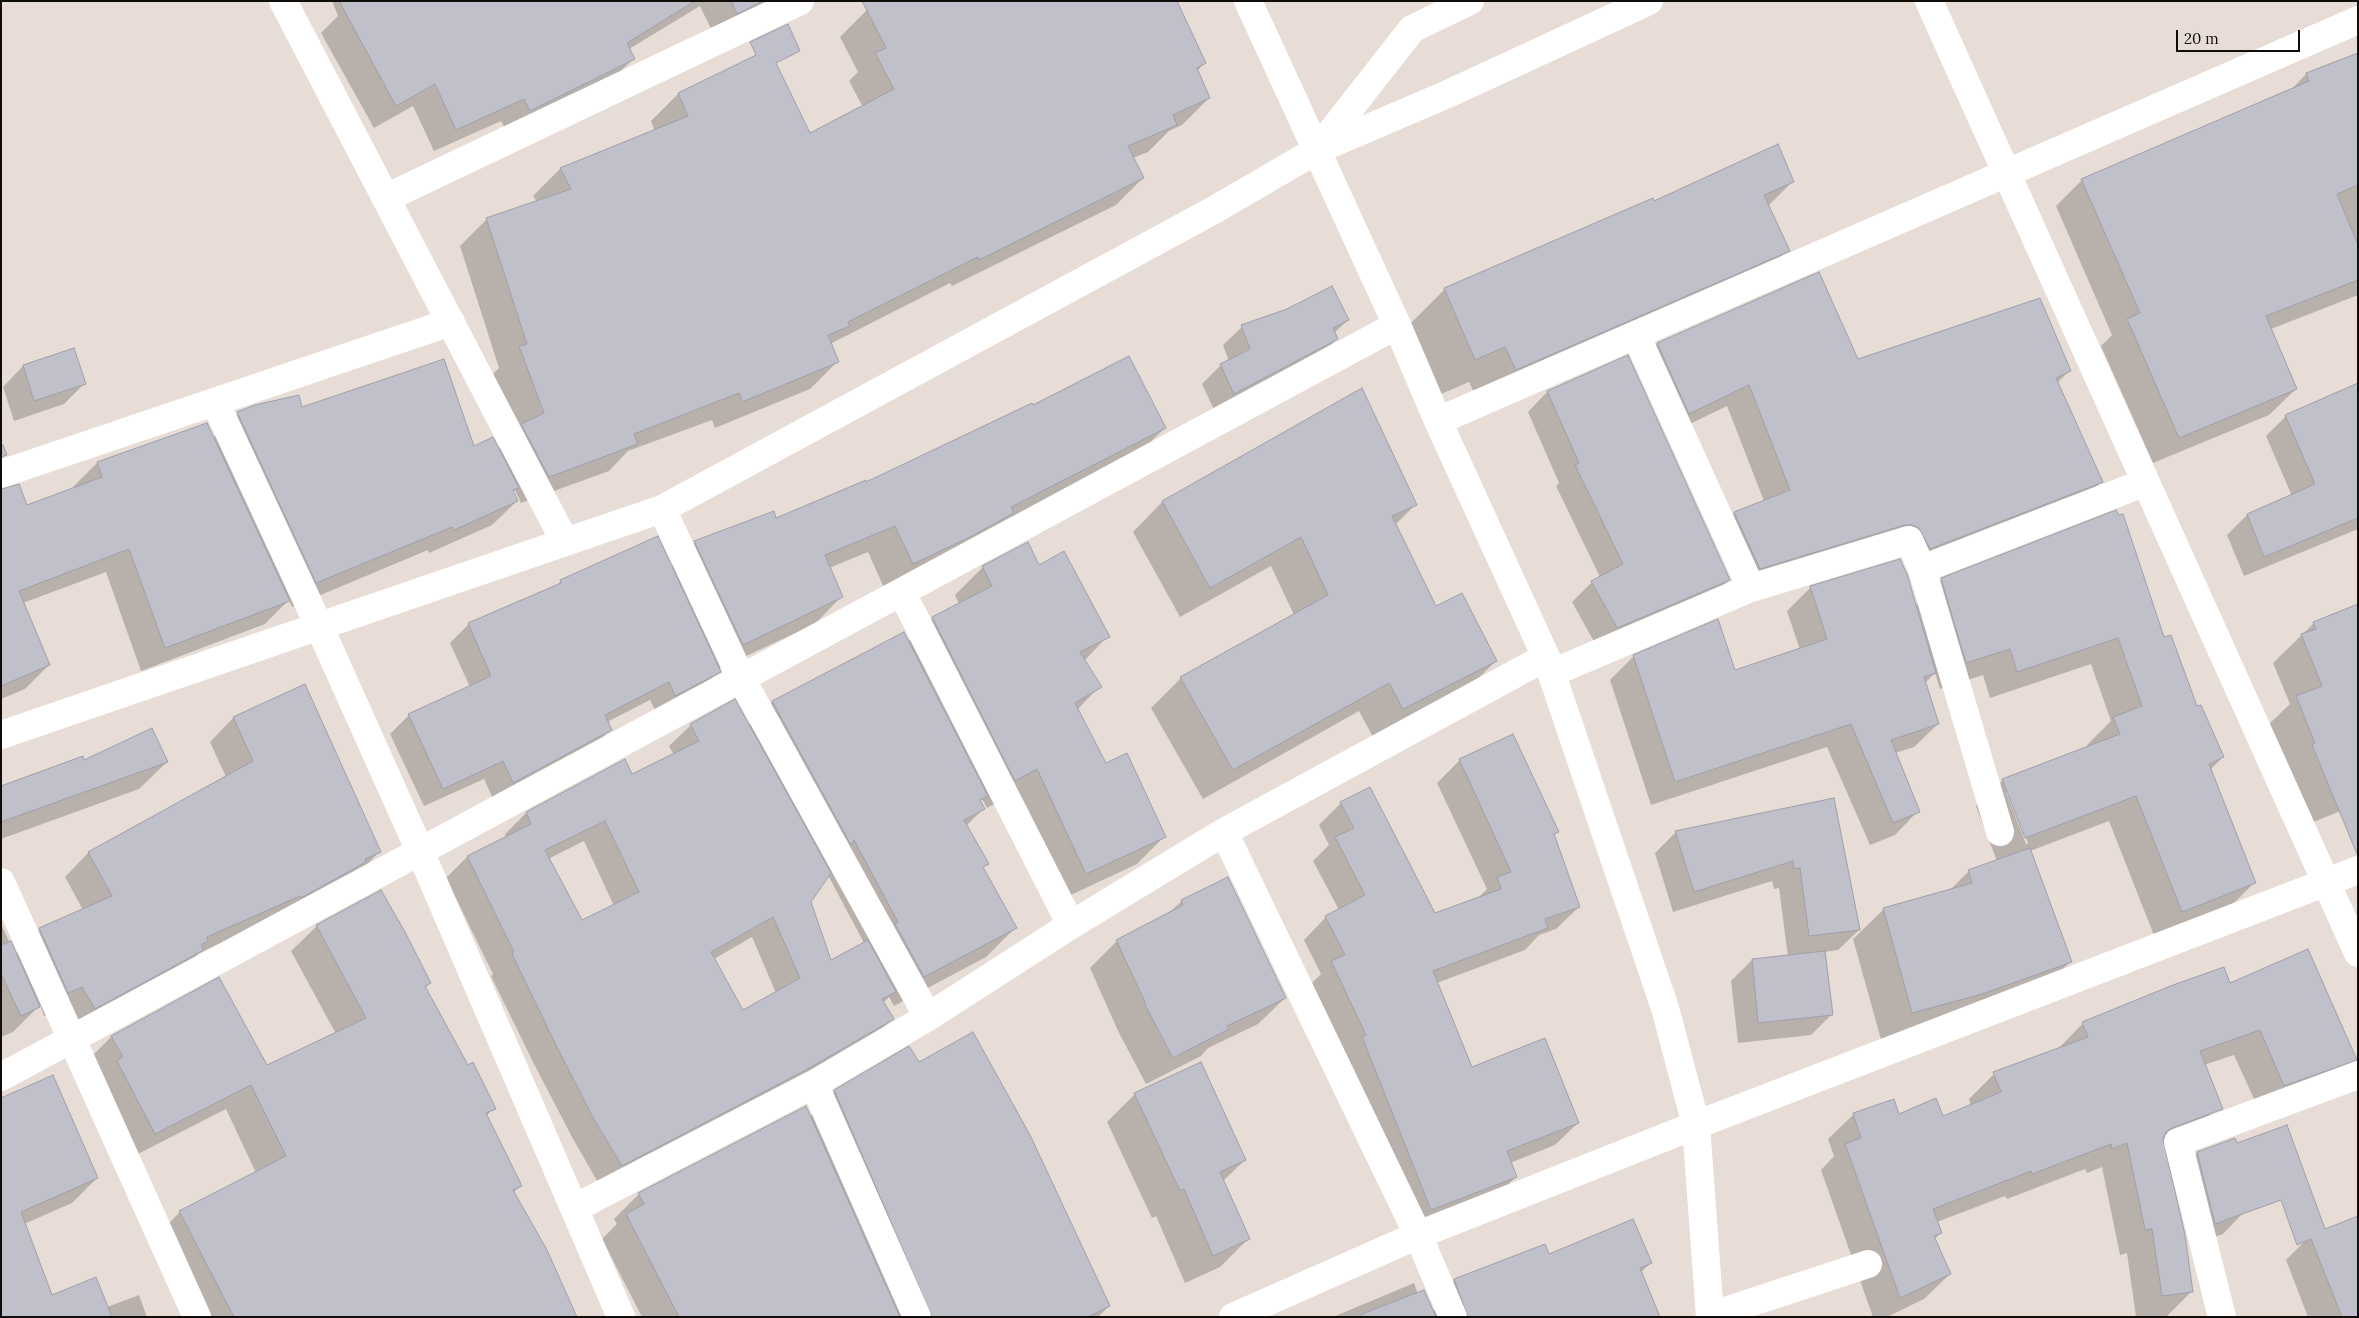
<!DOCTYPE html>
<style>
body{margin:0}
#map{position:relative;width:2359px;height:1318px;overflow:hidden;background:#e7ddd6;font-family:Lora,serif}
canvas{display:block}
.frame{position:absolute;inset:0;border:2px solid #100d0b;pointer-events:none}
.scale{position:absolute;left:2176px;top:30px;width:124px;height:22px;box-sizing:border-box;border:2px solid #100d0b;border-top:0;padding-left:6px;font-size:15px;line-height:18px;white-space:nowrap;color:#100d0b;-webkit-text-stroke:4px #e7ddd6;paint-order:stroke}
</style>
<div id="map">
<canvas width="2359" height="1318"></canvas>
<div class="frame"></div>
<div class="scale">20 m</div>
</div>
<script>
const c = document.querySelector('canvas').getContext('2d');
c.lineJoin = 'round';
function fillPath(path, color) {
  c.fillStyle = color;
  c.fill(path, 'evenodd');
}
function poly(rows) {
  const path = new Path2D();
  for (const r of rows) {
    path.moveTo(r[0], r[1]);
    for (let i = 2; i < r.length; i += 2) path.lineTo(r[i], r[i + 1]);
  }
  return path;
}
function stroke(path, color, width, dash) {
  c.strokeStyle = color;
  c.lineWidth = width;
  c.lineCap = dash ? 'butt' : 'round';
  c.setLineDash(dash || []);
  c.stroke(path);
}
fillPath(poly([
 [332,1,769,1,712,31,700,6,629,49,634,58,611,81,507,132,501,121,434,151,413,106,374,128,321,33,338,16],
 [867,10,1205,63,1197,71,1209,98,1182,125,1169,131,1148,152,1133,158,1143,178,1116,205,952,286,950,283,830,344,837,362,810,389,715,428,712,420,628,451,609,471,521,503,515,490,513,492,517,501,492,525,429,553,428,550,292,607,289,600,265,624,141,671,106,572,23,603,49,665,25,689,1,699,1,508,26,506,74,488,73,487,97,463,207,424,213,438,238,414,301,409,474,448,498,449,515,432,493,374,499,368,460,246,487,219,537,202,533,196,560,169,655,131,651,121,678,94,738,65,809,135,863,107,849,81,858,72,840,37],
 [2358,54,2358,295,2271,329,2296,389,2269,415,2153,463,2101,346,2112,335,2056,206,2082,180,2290,91,2306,74],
 [1793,181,1768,206,1788,250,1752,286,1480,405,1469,382,1439,395,1409,325,1445,289,1654,203],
 [1348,320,1334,333,1337,339,1318,357,1215,412,1202,384,1221,365,1229,361,1223,345,1242,327],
 [1657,344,1857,361,2069,371,2057,383,2102,481,2080,504,1908,570,1897,550,1737,591,1712,535,1734,513,1764,501,1727,406,1667,435,1635,366],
 [23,366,85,383,64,404,14,421,3,387],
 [2358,385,2358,529,2244,576,2227,535,2247,515,2292,496,2266,436,2286,416],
 [1361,390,1416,504,1395,525,1435,608,1496,661,1466,690,1373,737,1359,711,1203,799,1151,708,1181,678,1294,615,1271,566,1180,617,1133,532,1162,502],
 [1547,392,1729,580,1709,599,1597,647,1572,602,1592,582,1600,577,1556,486,1559,483,1528,412],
 [1165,428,1137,455,885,590,868,552,829,568,842,596,815,624,718,669,719,671,700,690,657,714,650,700,607,722,610,730,591,749,494,801,484,779,424,806,390,734,409,715,470,687,450,643,469,624,555,587,561,581,670,567,695,542,776,520,866,484],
 [983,567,1038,567,1108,636,1084,661,1100,686,1077,710,1106,764,1165,836,1137,864,1058,901,1009,796,987,808,982,799,980,802,983,809,966,826,987,864,983,868,1015,928,986,957,894,1006,889,997,883,1003,892,1019,871,1040,600,1186,572,1137,533,1062,491,976,493,974,446,878,467,857,506,837,505,834,526,813,624,760,632,776,674,755,669,746,691,725,748,726,772,702,904,633,908,642,933,618,959,604,955,595],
 [584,841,614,906,581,922,548,859],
 [828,875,864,943,830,962,810,902],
 [752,937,776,993,743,1012,714,959],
 [1942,579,2163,639,2223,757,2210,770,2255,882,2228,909,2155,938,2109,821,2030,851,2070,962,2040,992,1882,1043,1853,939,1884,909,1949,891,1968,872,1997,861,1976,806,2003,780,2088,747,2087,745,2111,721,2091,664,1990,698,1983,675,1940,689,1935,673,1925,683,1938,724,1914,747,1895,753,1918,811,1895,835,1870,845,1827,747,1651,805,1610,680,1634,656,1734,672,1800,650,1787,611,1811,587,1915,606],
 [2006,792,2009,792,2028,843,2026,844],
 [2358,605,2358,804,2306,825,2268,725,2290,704,2273,663,2314,623],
 [305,685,379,852,356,876,276,918,199,953,178,974,71,1031,58,1010,44,1016,40,1005,13,1032,1,1037,1,924,15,954,40,929,83,910,65,877,88,853,226,777,210,742,233,718],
 [1512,735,1557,832,1553,836,1579,907,1556,929,1539,935,1525,950,1437,983,1472,1068,1578,1123,1555,1145,1510,1163,1516,1177,1493,1199,1408,1231,1310,985,1321,974,1304,940,1326,917,1339,910,1313,861,1329,845,1319,825,1341,803,1435,915,1477,899,1487,889,1437,783,1460,760],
 [84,761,167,762,139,789,1,839,1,787],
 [1833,800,1859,930,1838,950,1824,952,1831,1015,1811,1035,1738,1043,1731,981,1752,960,1788,957,1779,888,1774,889,1772,881,1673,912,1655,853,1675,833],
 [1182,901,1285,998,1258,1024,1208,1048,1201,1056,1146,1084,1119,1033,1090,968,1117,941,1169,913],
 [317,926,430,983,425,988,467,1066,494,1108,486,1116,520,1186,513,1193,575,1317,196,1317,155,1237,180,1212,256,1173,226,1109,130,1158,86,1062,111,1037,266,1066,336,1034,291,951],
 [2229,985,2355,1060,2330,1085,2259,1110,2234,1055,2204,1065,2220,1105,2188,1137,2163,1146,2192,1291,2166,1317,2136,1317,2127,1253,2120,1255,2102,1167,2087,1173,2085,1169,2007,1199,2005,1196,1937,1222,1940,1233,1934,1240,1950,1274,1924,1299,1887,1317,1873,1317,1821,1170,1834,1156,1828,1139,1854,1114,1943,1118,1971,1106,1969,1099,1994,1074,2058,1049,2083,1023],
 [918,1064,1109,1306,1098,1317,642,1317,602,1239,617,1224,614,1219,639,1194,810,1116,835,1091],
 [1135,1094,1245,1160,1223,1181,1248,1239,1220,1267,1185,1283,1156,1216,1152,1218,1107,1122],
 [1,1099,97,1178,72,1203,24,1224,52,1297,107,1307,139,1295,147,1317,1,1317],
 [2197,1153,2243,1213,2223,1234,2194,1244,2176,1174],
 [2310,1236,2358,1317,2308,1317,2286,1260],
 [1548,1256,1651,1263,1640,1273,1651,1317,1333,1317,1414,1283,1418,1294,1433,1311,1435,1310,1432,1302,1454,1280]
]), '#0003');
const building = poly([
 [339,1,695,1,627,43,635,59,530,111,524,99,456,130,435,84,396,106,339,1],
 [731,1,763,1,737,14,731,1],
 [862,1,1177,1,1206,63,1197,68,1210,98,1173,115,1177,125,1128,146,1144,178,979,260,978,257,848,322,850,326,828,335,839,362,742,402,739,393,634,434,638,444,549,477,521,424,544,413,519,346,527,344,486,218,571,189,560,168,688,116,678,93,756,55,750,42,788,24,800,51,776,63,810,133,894,89,875,53,886,48,862,1],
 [2358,53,2358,185,2337,194,2358,245,2358,280,2266,316,2297,389,2179,438,2127,319,2140,313,2081,179,2309,81,2306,73,2358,53],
 [1778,144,1794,182,1764,195,1790,251,1516,370,1505,347,1475,360,1444,288,1653,198,1654,201,1778,144],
 [1819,272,1858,359,2040,298,2071,371,2056,378,2103,482,1930,549,1919,528,1912,525,1905,525,1760,569,1734,512,1790,490,1749,385,1689,414,1657,343,1819,272],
 [1332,286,1349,320,1333,328,1338,339,1234,394,1220,364,1250,349,1241,325,1287,309,1332,286],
 [74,348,86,384,34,401,23,365,74,348],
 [1628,355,1730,580,1617,628,1591,581,1623,564,1575,465,1579,463,1547,391,1628,355],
 [1129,356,1166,428,1011,507,1014,513,968,538,913,564,895,526,825,555,843,597,743,645,694,541,774,511,776,518,866,480,866,482,1032,403,1033,405,1129,356],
 [444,359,474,446,493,437,519,488,513,490,518,501,454,530,452,527,316,583,237,412,255,405,299,395,302,407,444,359],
 [2358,383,2358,518,2264,557,2247,514,2315,484,2285,415,2358,383],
 [1362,388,1417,505,1392,516,1436,606,1462,593,1497,661,1403,709,1389,683,1233,770,1180,677,1328,595,1301,537,1210,588,1162,501,1362,388],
 [207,423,290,601,165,648,129,549,19,591,50,665,1,686,1,489,19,484,27,505,102,477,97,462,207,423],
 [3,445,7,455,1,457,1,446,3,445],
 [2116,510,2119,515,2123,514,2164,637,2171,635,2197,706,2201,705,2224,757,2209,764,2256,883,2182,912,2136,796,2025,838,2002,779,2120,734,2113,717,2142,706,2118,638,2017,672,2010,649,1966,663,1941,578,2116,510],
 [658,536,721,672,675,696,669,682,605,715,612,730,513,783,503,761,443,789,408,714,491,676,468,623,561,583,560,580,658,536],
 [1028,542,1039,565,1064,551,1110,637,1080,652,1102,687,1075,703,1106,763,1127,753,1166,837,1086,874,1037,769,1015,781,932,617,992,586,982,566,1028,542],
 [1900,559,1907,574,1936,673,1924,677,1939,724,1891,740,1920,812,1893,823,1851,724,1675,782,1633,655,1718,619,1735,670,1827,639,1810,586,1900,559],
 [2358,604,2358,853,2357,854,2312,745,2315,743,2296,696,2322,686,2301,634,2316,629,2313,622,2358,604],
 [904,632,988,796,980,800,985,809,964,820,989,864,983,867,1017,928,924,977,895,924,898,922,854,840,851,845,772,701,904,632],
 [305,684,381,852,365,859,366,862,301,898,300,896,207,937,208,941,201,945,204,950,95,1009,82,987,68,993,39,928,112,896,88,852,253,761,233,717,305,684],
 [735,699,831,873,811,902,831,960,868,940,896,992,882,999,894,1019,806,1070,622,1166,592,1116,554,1041,512,954,514,952,467,856,531,824,526,812,625,759,632,774,699,741,690,724,735,699],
 [605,821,639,892,582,920,545,850,605,821],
 [773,917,800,978,743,1010,711,952,773,917],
 [152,728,168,762,1,822,1,786,83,756,84,760,152,728],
 [1513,734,1559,832,1554,834,1580,907,1545,919,1548,928,1433,971,1472,1067,1545,1038,1579,1123,1507,1151,1517,1177,1431,1210,1362,1037,1366,1035,1331,961,1345,955,1325,916,1365,895,1335,837,1354,828,1340,802,1370,787,1435,913,1501,889,1497,877,1511,872,1459,759,1513,734],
 [1834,798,1860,930,1809,936,1800,868,1794,869,1793,861,1694,892,1675,831,1834,798],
 [2030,848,2072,962,1982,994,1912,1013,1883,908,1972,883,1968,870,2030,848],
 [1228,877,1286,998,1227,1026,1229,1029,1173,1058,1145,1005,1146,1004,1116,940,1183,905,1181,900,1228,877],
 [381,890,405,932,431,983,425,986,468,1065,473,1062,496,1109,486,1113,522,1186,513,1190,547,1250,577,1317,234,1317,179,1211,286,1156,251,1085,155,1134,117,1061,123,1057,111,1036,219,977,267,1065,366,1018,316,925,381,890],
 [11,941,40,1007,21,1016,1,974,1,945,11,941],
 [2308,949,2357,1060,2284,1086,2260,1030,2200,1051,2223,1109,2172,1128,2166,1132,2163,1139,2185,1235,2193,1292,2162,1296,2152,1229,2145,1230,2127,1143,2112,1149,2111,1144,2032,1174,2031,1171,1933,1209,1942,1233,1934,1236,1951,1274,1900,1298,1845,1144,1861,1138,1853,1113,1894,1099,1899,1114,1936,1098,1943,1116,2001,1092,1993,1072,2088,1037,2082,1022,2173,985,2224,967,2230,983,2308,949],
 [1825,951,1833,1015,1758,1023,1752,959,1825,951],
 [973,1032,1030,1135,1110,1306,1088,1317,932,1317,834,1090,909,1046,919,1062,973,1032],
 [1201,1062,1246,1160,1220,1172,1250,1239,1213,1256,1184,1189,1180,1191,1134,1093,1201,1062],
 [53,1075,98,1178,21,1212,52,1295,96,1277,112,1317,1,1317,1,1098,53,1075],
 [806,1106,900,1317,679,1317,626,1214,644,1204,638,1193,806,1106],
 [2287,1125,2325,1229,2358,1216,2358,1317,2342,1317,2311,1239,2297,1245,2281,1200,2215,1224,2197,1152,2235,1138,2237,1143,2287,1125],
 [1633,1219,1652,1263,1640,1268,1660,1317,1468,1317,1454,1279,1545,1244,1549,1254,1633,1219],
 [1424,1290,1436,1317,1362,1317,1362,1314,1424,1290]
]);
fillPath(building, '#c0c0cb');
stroke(building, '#9e9ea8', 1);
stroke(poly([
 [283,1,565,542],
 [1248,1,1397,325,1438,421,1546,657,1665,1008,1696,1125,1710,1317],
 [1929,1,2358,953],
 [1318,149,1412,29,1470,1],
 [386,198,800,1],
 [1636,335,1751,588],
 [215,402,319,626,420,851,621,1317],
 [1438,421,2358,20],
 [1,474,451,322],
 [662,509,741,678,928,1017],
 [1922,569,2146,482],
 [902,593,1071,925],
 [1552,673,1751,588,1909,540,1922,569,2000,832],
 [1,735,662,509,1214,210,1317,150,1450,93,1649,1],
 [1224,832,1418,1235,1453,1317],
 [1,882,197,1317],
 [1,1077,1397,325],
 [814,1084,917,1317],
 [575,1208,814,1084,928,1017,1071,925,1224,832,1546,657],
 [1710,1316,1868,1264],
 [1233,1317,1418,1235,1696,1125,2358,870],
 [2222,1317,2178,1142,2358,1075]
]), '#fff', 28);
</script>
